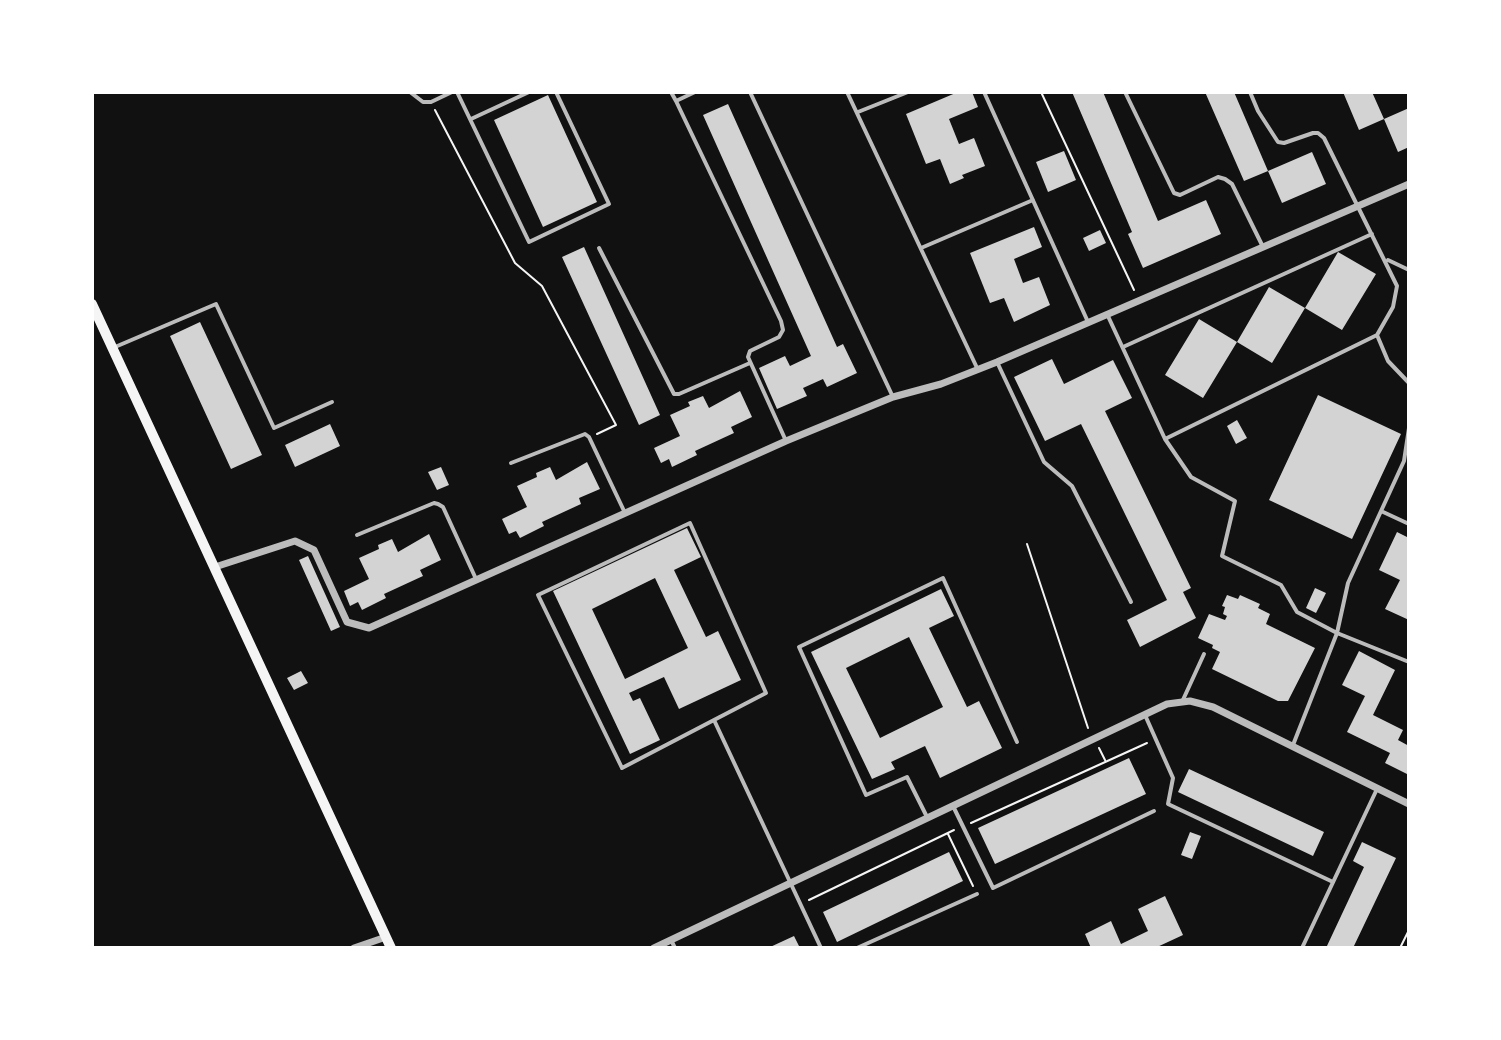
<!DOCTYPE html>
<style>
body{margin:0}
#map{position:relative;width:1501px;height:1040px;overflow:hidden;background:#111;font-family:"Roboto Serif",serif}
canvas{display:block}
.frame{position:absolute;inset:0;border:94px solid #fff;pointer-events:none}
</style>
<div id="map">
<canvas width="1501" height="1040"></canvas>
<div class="frame"></div>
</div>
<script>
const c = document.querySelector('canvas').getContext('2d');
c.lineJoin = 'round';
function fillPath(path, color) {
  c.fillStyle = color;
  c.fill(path, 'evenodd');
}
function poly(rows) {
  const path = new Path2D();
  for (const r of rows) {
    path.moveTo(r[0], r[1]);
    for (let i = 2; i < r.length; i += 2) path.lineTo(r[i], r[i + 1]);
  }
  return path;
}
function stroke(path, color, width, dash) {
  c.strokeStyle = color;
  c.lineWidth = width;
  c.lineCap = dash ? 'butt' : 'round';
  c.setLineDash(dash || []);
  c.stroke(path);
}
fillPath(poly([
 [958,92,972,92,978,107,949,119,959,144,974,138,985,166,962,175,964,178,950,184,940,159,926,164,906,114],
 [1072,92,1103,92,1158,221,1206,200,1221,234,1143,268,1128,234,1132,232],
 [1205,92,1234,92,1268,171,1244,181],
 [1343,92,1372,92,1384,119,1409,108,1409,147,1398,152,1384,119,1359,130],
 [548,95,597,202,543,227,494,120],
 [728,104,837,347,843,344,857,373,827,387,823,379,803,388,807,396,777,409,759,368,785,356,790,366,811,356,703,115],
 [1064,151,1076,180,1048,192,1036,162],
 [1312,152,1326,184,1282,203,1268,171],
 [1034,227,1042,247,1014,259,1023,283,1039,277,1050,305,1014,322,1004,298,990,303,970,253],
 [1100,230,1106,243,1089,251,1083,238],
 [584,247,660,415,639,425,562,257],
 [1338,252,1376,274,1342,330,1305,308,1272,363,1237,342,1203,398,1165,375,1199,319,1237,342,1269,287,1305,308],
 [200,322,262,455,231,469,170,336],
 [1052,359,1064,384,1113,360,1132,398,1105,411,1191,588,1183,592,1196,618,1140,647,1127,620,1167,600,1081,424,1045,441,1014,377],
 [740,391,752,417,731,427,734,433,695,451,697,455,672,467,669,459,661,463,654,448,680,436,670,415,690,406,688,402,703,396,709,408],
 [1318,395,1401,434,1352,539,1269,500],
 [1237,420,1247,438,1236,444,1227,426],
 [330,424,340,446,295,467,285,445],
 [587,462,600,489,579,498,581,504,542,522,544,526,520,538,516,531,509,534,502,519,527,507,517,486,537,477,536,473,550,467,556,480],
 [441,467,449,485,437,490,428,472],
 [687,528,701,557,674,570,706,637,718,631,741,680,679,709,664,677,629,693,633,701,640,698,660,740,630,754,553,591],
 [655,578,688,648,625,679,592,609],
 [1397,532,1409,538,1409,620,1385,609,1400,580,1379,570],
 [429,534,441,560,420,570,423,576,384,594,386,598,362,610,358,602,350,606,344,591,369,579,359,558,379,549,378,545,392,539,398,552],
 [308,556,340,627,331,631,299,560],
 [1315,588,1326,593,1316,613,1306,608],
 [941,589,954,616,929,628,967,707,979,701,1002,748,940,778,925,746,891,762,895,769,872,779,811,652],
 [909,637,943,707,880,738,846,668],
 [1227,595,1238,599,1240,595,1260,604,1258,608,1270,614,1266,624,1315,648,1288,701,1278,701,1212,669,1220,652,1212,648,1213,645,1198,638,1209,614,1225,620,1227,616,1223,614,1225,607,1222,606],
 [1359,651,1395,670,1373,715,1403,730,1398,740,1409,746,1409,775,1385,763,1390,753,1347,732,1365,696,1342,685],
 [301,671,308,683,294,690,287,678],
 [1129,758,1146,794,995,864,978,828],
 [1189,769,1324,832,1313,856,1178,792],
 [1190,832,1201,836,1192,859,1181,855],
 [1362,842,1396,858,1353,948,1326,948,1364,867,1353,861],
 [949,852,963,881,837,942,823,912],
 [1165,896,1183,935,1155,948,1091,948,1085,934,1111,921,1121,944,1148,931,1138,909],
 [794,936,800,948,768,948]
]), '#d3d3d3');
stroke(poly([
 [1041,92,1134,290],
 [435,110,515,263,542,286,616,425,597,434],
 [1027,544,1088,728],
 [1099,748,1105,760],
 [971,823,1147,743],
 [948,834,973,886],
 [809,900,954,830],
 [1400,948,1409,930]
]), '#f5f5f5', 2);
stroke(poly([
 [410,92,423,102,431,102,452,92],
 [457,92,529,242,609,204,556,92],
 [671,92,676,101,695,92],
 [750,92,892,395],
 [847,92,978,370],
 [984,92,1088,322],
 [1125,92,1174,193,1180,195,1218,177,1225,179,1232,184,1263,247],
 [1250,92,1258,111,1278,142,1284,143,1313,133,1318,133,1324,138,1397,286,1393,307,1377,335,1388,361,1409,383],
 [676,101,781,321,783,330,779,337,750,351,748,357,786,441],
 [858,112,908,92],
 [471,119,529,92],
 [599,248,674,394,679,394,750,363],
 [921,248,1033,200],
 [1388,260,1409,270],
 [1107,314,1165,439,1191,477,1235,501,1222,556,1281,585,1297,612,1337,633,1409,662],
 [115,347,216,304,274,428,332,402],
 [1123,347,1372,234],
 [997,362,1044,462,1072,486,1131,602],
 [1165,439,1377,335],
 [511,463,585,434,589,437,625,513],
 [1381,511,1409,524],
 [357,535,434,503,438,504,443,507,476,579],
 [1182,702,1204,654],
 [1145,715,1173,778,1168,804,1333,882],
 [714,720,622,768,538,595,690,523,766,693,714,720,821,948],
 [1293,745,1337,633,1348,583,1404,461,1409,428],
 [953,806,993,888,1154,811],
 [927,817,907,777,866,795,799,647,943,578,1017,742],
 [671,940,675,948],
 [857,948,977,894],
 [1302,948,1377,789]
]), '#bcbcbc', 4);
stroke(poly([
 [215,567,295,541,314,550,347,622,369,628,786,441,893,397,941,384,997,362,1409,184],
 [354,948,386,937],
 [654,948,1167,704,1190,701,1213,707,1409,804]
]), '#bcbcbc', 7);
stroke(poly([
 [92,304,391,948]
]), '#f5f5f5', 10);
</script>
